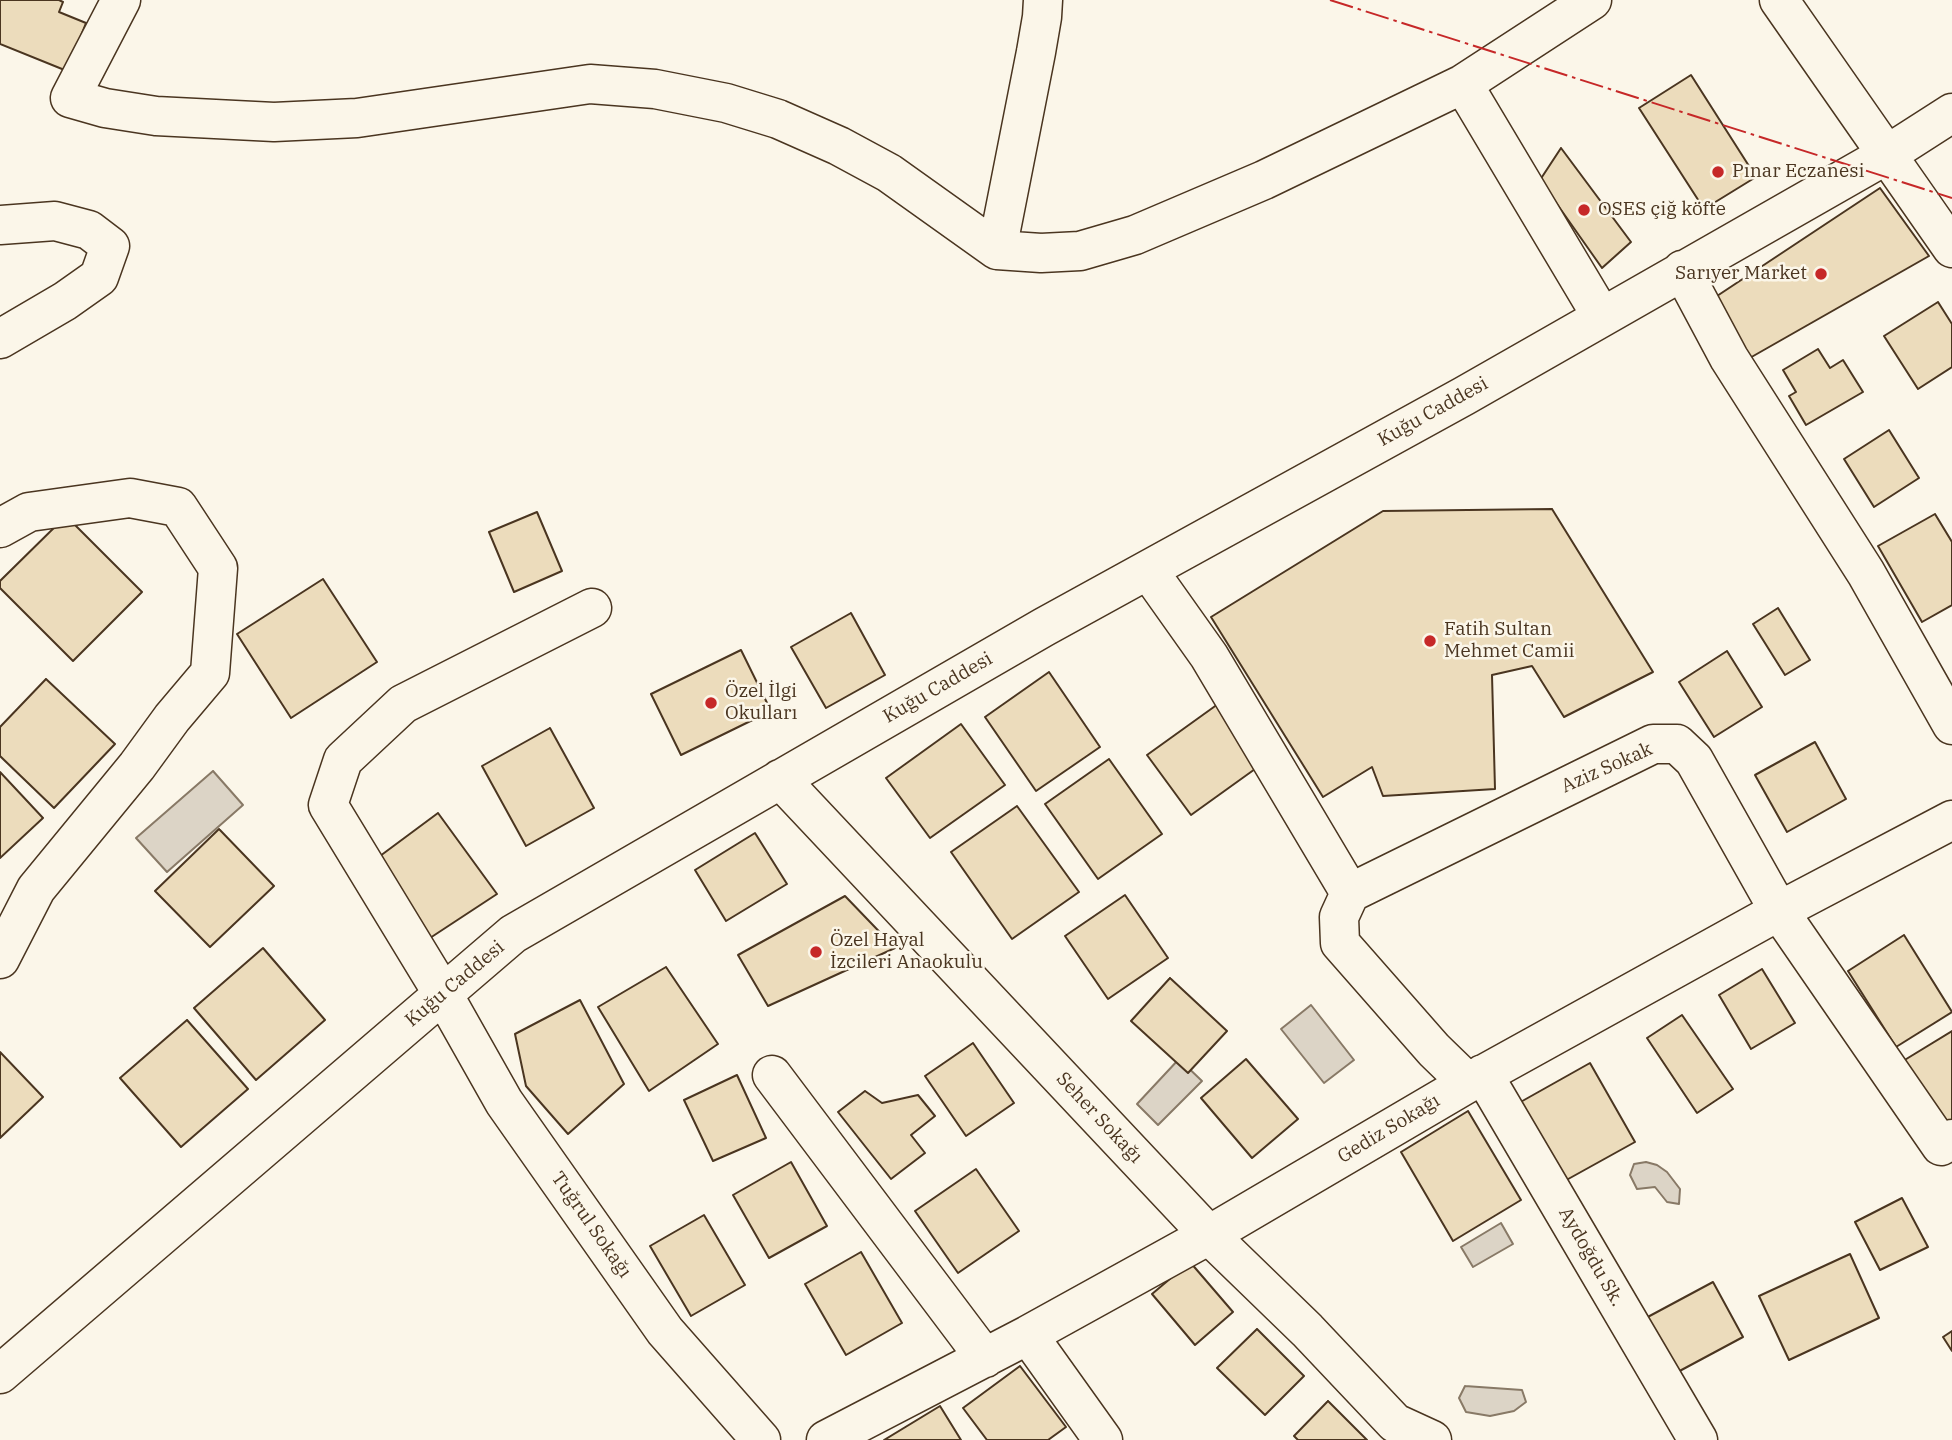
<!DOCTYPE html>
<meta charset="utf-8">
<style>
body{margin:0}
canvas{display:block;background:#fbf6e9}
</style>
<canvas width="1952" height="1440"></canvas>
<script>
const c = document.querySelector('canvas').getContext('2d');
c.lineJoin = 'round';
function fillPath(path, color) {
  c.fillStyle = color;
  c.fill(path, 'evenodd');
}
function poly(rows) {
  const path = new Path2D();
  for (const r of rows) {
    path.moveTo(r[0], r[1]);
    for (let i = 2; i < r.length; i += 2) path.lineTo(r[i], r[i + 1]);
  }
  return path;
}
function stroke(path, color, width, dash) {
  c.strokeStyle = color;
  c.lineWidth = width;
  c.lineCap = dash ? 'butt' : 'round';
  c.setLineDash(dash || []);
  c.stroke(path);
}
function label(font, color, halo, rows, align = 'center') {
  c.font = font + ' "IBM Plex Serif",serif';
  c.lineWidth = 5;
  c.setLineDash([]);
  c.textBaseline = 'middle';
  c.strokeStyle = halo;
  c.fillStyle = color;
  for (const [text, x, y, turn = 0] of rows) {
    c.save();
    c.translate(x, y);
    c.rotate((+turn || 0) * Math.PI / 180);
    c.textAlign = isNaN(turn) ? turn : align;
    if (halo) c.strokeText(text, 0, 0);
    c.fillText(text, 0, 0);
    c.restore();
  }
}
const water = poly([
 [213,771,243,805,167,872,136,838,213,771],
 [1311,1005,1354,1060,1324,1083,1281,1029,1311,1005],
 [1179,1059,1202,1081,1158,1125,1137,1104,1179,1059],
 [1646,1162,1657,1165,1667,1172,1680,1189,1679,1204,1667,1202,1655,1187,1637,1189,1630,1175,1634,1164,1646,1162],
 [1501,1223,1513,1244,1473,1267,1461,1247,1501,1223],
 [1465,1386,1522,1390,1526,1402,1514,1411,1490,1416,1466,1412,1459,1398,1465,1386]
]);
fillPath(water, '#dcd4c6');
stroke(water, '#887966', 2);
const building = poly([
 [0,0,59,0,63,2,59,12,86,23,67,71,0,44,0,0],
 [1691,75,1756,177,1704,209,1639,108,1691,75],
 [1561,148,1631,242,1602,268,1540,180,1561,148],
 [1880,188,1929,256,1748,359,1717,296,1880,188],
 [1938,302,1952,324,1952,367,1918,389,1884,336,1938,302],
 [1818,349,1830,368,1843,360,1863,392,1806,425,1789,396,1796,392,1783,370,1818,349],
 [1889,430,1919,478,1874,507,1844,459,1889,430],
 [1552,509,1653,672,1564,717,1532,666,1492,675,1495,789,1383,796,1372,767,1323,797,1211,617,1383,511,1552,509],
 [537,512,562,571,514,592,489,532,537,512],
 [1935,514,1952,542,1952,605,1922,622,1878,546,1935,514],
 [66,516,142,592,73,661,0,588,0,581,66,516],
 [323,579,377,662,291,718,237,634,323,579],
 [1778,608,1810,660,1785,675,1753,624,1778,608],
 [851,613,885,675,826,708,791,647,851,613],
 [741,650,771,711,681,755,651,694,741,650],
 [1727,651,1762,707,1714,737,1679,682,1727,651],
 [1049,672,1100,747,1036,791,985,717,1049,672],
 [46,679,115,744,54,808,0,756,0,727,46,679],
 [1218,704,1262,764,1191,815,1147,755,1218,704],
 [961,724,1005,785,930,838,886,778,961,724],
 [550,728,594,808,526,846,482,766,550,728],
 [1815,742,1846,799,1787,832,1755,775,1815,742],
 [1109,759,1162,834,1098,879,1045,804,1109,759],
 [0,772,43,818,0,858,0,772],
 [1017,806,1079,892,1012,939,951,852,1017,806],
 [438,813,497,894,430,938,376,859,438,813],
 [219,829,274,886,210,947,155,891,219,829],
 [755,833,787,884,726,921,695,870,755,833],
 [1125,895,1168,958,1108,999,1065,936,1125,895],
 [845,896,895,948,768,1006,738,955,845,896],
 [1904,935,1952,1012,1896,1047,1848,971,1904,935],
 [263,948,325,1020,256,1080,194,1008,263,948],
 [666,967,718,1044,649,1091,598,1007,666,967],
 [1762,969,1795,1023,1751,1049,1719,995,1762,969],
 [1170,978,1227,1031,1188,1073,1131,1021,1170,978],
 [580,1000,624,1084,568,1134,526,1086,515,1034,580,1000],
 [1682,1015,1733,1089,1697,1113,1647,1038,1682,1015],
 [187,1020,248,1089,181,1147,120,1078,187,1020],
 [1952,1031,1952,1125,1945,1129,1903,1061,1952,1031],
 [973,1043,1014,1103,966,1136,925,1076,973,1043],
 [0,1052,43,1097,0,1138,0,1052],
 [1246,1059,1298,1119,1252,1158,1201,1098,1246,1059],
 [1590,1063,1635,1142,1561,1183,1517,1104,1590,1063],
 [737,1075,766,1138,713,1161,684,1100,737,1075],
 [865,1091,882,1103,918,1095,935,1116,911,1135,925,1153,891,1179,838,1112,865,1091],
 [1468,1111,1521,1200,1453,1241,1401,1152,1468,1111],
 [791,1162,827,1226,769,1258,733,1195,791,1162],
 [976,1169,1019,1231,958,1273,915,1211,976,1169],
 [1902,1198,1928,1247,1880,1270,1855,1222,1902,1198],
 [704,1215,745,1285,691,1316,650,1246,704,1215],
 [861,1252,902,1323,846,1355,805,1284,861,1252],
 [1850,1254,1879,1318,1789,1360,1759,1296,1850,1254],
 [1190,1262,1233,1312,1195,1345,1152,1294,1190,1262],
 [1713,1282,1743,1337,1674,1374,1644,1319,1713,1282],
 [1257,1329,1304,1376,1265,1415,1217,1368,1257,1329],
 [1952,1331,1952,1351,1943,1337,1952,1331],
 [1020,1366,1066,1427,1048,1440,987,1440,963,1408,1020,1366],
 [1328,1401,1367,1440,1298,1440,1294,1436,1328,1401],
 [940,1406,961,1440,884,1440,940,1406]
]);
fillPath(building, '#ecdcbc');
stroke(building, '#4a3520', 2);
const minor = poly([
 [121,0,70,98,105,108,156,116,274,122,357,118,590,84,655,89,726,103,778,119,839,146,889,173,997,250,1041,253,1080,251,1135,235,1264,180,1463,84,1592,0],
 [1779,0,1952,248],
 [1463,84,1602,317],
 [0,225,55,221,89,230,110,246,99,277,65,301,0,339],
 [997,250,1036,52,1042,17,1043,0],
 [1682,270,1729,358,1866,573,1952,725],
 [0,528,29,512,130,498,178,507,218,568,210,673,172,718,137,766,36,889,0,959],
 [1148,570,1209,656,1350,893],
 [592,608,403,704,343,760,328,805,443,994,504,1102,665,1331,761,1440],
 [780,779,1209,1235,1307,1330,1395,1423,1432,1440],
 [1483,1074,1698,1440],
 [772,1075,985,1358],
 [1468,1083,1434,1050,1340,943,1339,917,1350,893,1653,744,1677,744,1694,760,1779,911,1941,1146,1952,1139],
 [1028,1335,1103,1440],
 [0,1374,513,934,1044,627,1464,396,1888,154,1952,113],
 [826,1440,1028,1335,1209,1235,1468,1083,1779,911,1952,820]
]);
stroke(minor, '#4a3520', 41);
stroke(minor, '#fbf6e9', 38);
stroke(poly([
 [1330,0,1952,198]
]), '#c62828', 2, [24, 5, 3.5, 5]);
for (const [x, y, r, color] of [
 [1718,172,7,"#c62828"],
 [1584,210,7,"#c62828"],
 [1821,274,7,"#c62828"],
 [1430,641,7,"#c62828"],
 [711,703,7,"#c62828"],
 [816,952,7,"#c62828"]
]) {
  const dot = new Path2D();
  dot.arc(x, y, r, 0, 2 * Math.PI);
  c.fillStyle = color;
  c.fill(dot);
  stroke(dot, '#fbf6e9', 2.5);
}
label('19px', '#4a3520', '#fbf6e9', [
 ["Pınar Eczanesi",1732,172],
 ["OSES çiğ köfte",1598,210],
 ["Sarıyer Market",1807,274,"right"],
 ["Fatih Sultan",1444,630],
 ["Mehmet Camii",1444,652],
 ["Özel İlgi",725,692],
 ["Okulları",725,714],
 ["Özel Hayal",830,941],
 ["İzcileri Anaokulu",830,963]
], 'left');
label('19px', '#4a3520', '#fbf6e9', [
 ["Kuğu Caddesi",1433,412,-29],
 ["Kuğu Caddesi",938,688,-30],
 ["Aziz Sokak",1607,768,-24],
 ["Kuğu Caddesi",455,984,-40],
 ["Seher Sokağı",1099,1118,47],
 ["Gediz Sokağı",1389,1129,-31],
 ["Tuğrul Sokağı",591,1225,55],
 ["Aydoğdu Sk.",1591,1257,60]
]);
</script>
